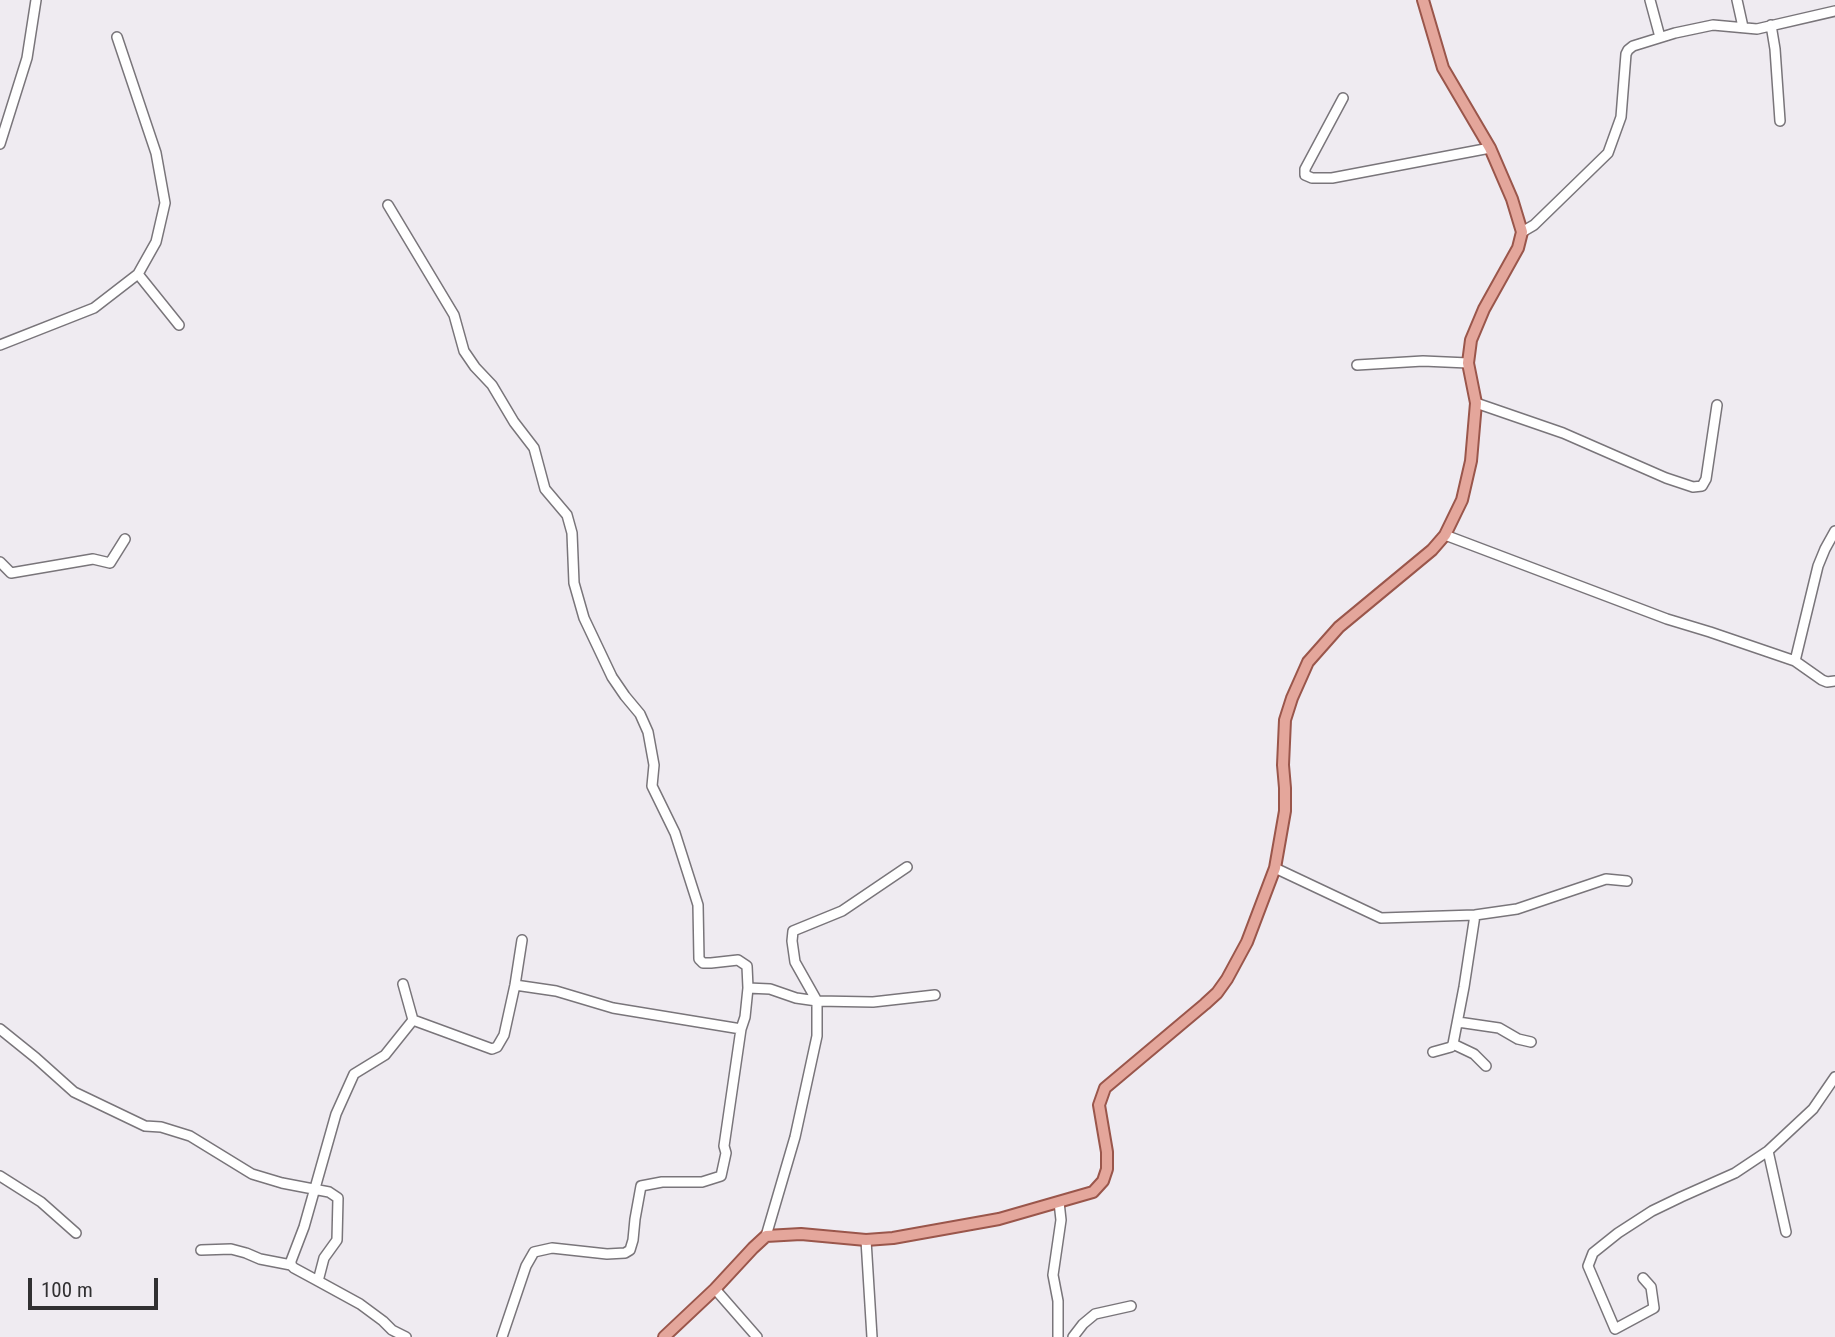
<!DOCTYPE html>
<style>
body{margin:0}
#map{position:relative;width:1835px;height:1337px;overflow:hidden;background:#efebf1;font-family:"Roboto Condensed",sans-serif}
canvas{display:block}
.scale{position:absolute;left:28px;top:1278px;width:130px;height:32px;box-sizing:border-box;border:4px solid #313032;border-top:0;padding-left:9px;font-size:21px;line-height:24px;white-space:nowrap;color:#313032;-webkit-text-stroke:5px #efebf1;paint-order:stroke}
</style>
<div id="map">
<canvas width="1835" height="1337"></canvas>
<div class="scale">100 m</div>
</div>
<script>
const c = document.querySelector('canvas').getContext('2d');
c.lineJoin = 'round';
function poly(rows) {
  const path = new Path2D();
  for (const r of rows) {
    path.moveTo(r[0], r[1]);
    for (let i = 2; i < r.length; i += 2) path.lineTo(r[i], r[i + 1]);
  }
  return path;
}
function stroke(path, color, width, dash) {
  c.strokeStyle = color;
  c.lineWidth = width;
  c.lineCap = dash ? 'butt' : 'round';
  c.setLineDash(dash || []);
  c.stroke(path);
}
const minor = poly([
 [1650,0,1660,37],
 [1737,0,1743,27],
 [1771,25,1775,49,1780,121],
 [1343,98,1305,169,1305,175,1312,178,1332,178,1490,148],
 [0,144,27,58,36,0],
 [388,205,454,315,464,351,475,367,492,385,514,422,534,448,545,489,567,515,572,533,574,583,584,618,612,677,625,696,640,714,648,732,654,765,652,786,675,833,698,905,699,959,703,963,711,963,738,960,747,966,748,988,745,1017,741,1029,724,1146,726,1153,721,1176,702,1182,662,1182,641,1186,635,1219,633,1240,630,1250,625,1253,607,1254,552,1248,534,1252,526,1266,502,1337],
 [1522,232,1534,225,1608,153,1621,117,1626,54,1628,50,1633,46,1675,33,1713,25,1757,29,1835,11],
 [138,274,179,325],
 [0,345,94,308,138,274,156,242,165,203,156,153,117,37],
 [1357,365,1423,361,1468,363],
 [1476,403,1563,433,1666,478,1693,487,1702,486,1706,479,1717,405],
 [1835,531,1825,549,1818,566,1795,661,1822,680,1827,682,1835,681],
 [1445,535,1667,619,1710,632,1795,661],
 [0,562,11,573,93,559,110,563,125,539],
 [1275,868,1381,918,1475,915,1517,909,1606,879,1627,881],
 [403,984,413,1020],
 [515,985,556,991,613,1008,741,1029],
 [748,988,770,989,796,998,817,1001,873,1002,935,995],
 [413,1020,492,1049,497,1047,504,1035,515,985,522,940],
 [1458,1022,1499,1028,1518,1039,1531,1042],
 [0,1029,36,1058,74,1092,145,1126,161,1127,190,1136,252,1174,282,1183,329,1192,338,1198,337,1240,324,1258,318,1281,360,1304,383,1321,392,1330,406,1337],
 [1453,1044,1474,1054,1486,1066],
 [1433,1052,1451,1047,1453,1044,1464,987,1475,915],
 [1768,1151,1786,1232],
 [0,1176,41,1202,76,1233],
 [766,1236,795,1137,817,1036,817,1001,795,962,792,941,793,931,842,911,907,867],
 [866,1240,872,1337],
 [201,1250,231,1249,246,1253,260,1259,291,1265],
 [1643,1278,1651,1287,1654,1308,1615,1329,1588,1266,1593,1253,1618,1233,1652,1211,1681,1197,1735,1173,1768,1151,1813,1109,1835,1077],
 [318,1281,294,1268,291,1265,291,1261,304,1227,336,1114,354,1074,385,1055,413,1020],
 [715,1289,757,1337],
 [1058,1337,1058,1301,1053,1275,1061,1220,1059,1202],
 [1073,1337,1083,1324,1095,1314,1131,1306]
]);
const major = poly([
 [664,1337,715,1289,753,1248,766,1236,801,1234,866,1240,893,1238,999,1219,1093,1192,1103,1181,1107,1169,1107,1152,1099,1105,1105,1088,1205,1004,1217,993,1227,979,1247,942,1275,868,1285,811,1285,788,1283,765,1285,720,1292,698,1308,662,1339,627,1432,550,1445,535,1462,500,1471,461,1476,403,1468,363,1471,340,1484,309,1518,248,1522,232,1512,199,1490,148,1443,68,1423,0]
]);
stroke(minor, '#79757a', 12);
stroke(major, '#9a564b', 14);
stroke(minor, '#fff', 9);
stroke(major, '#e4a69b', 10);
</script>
